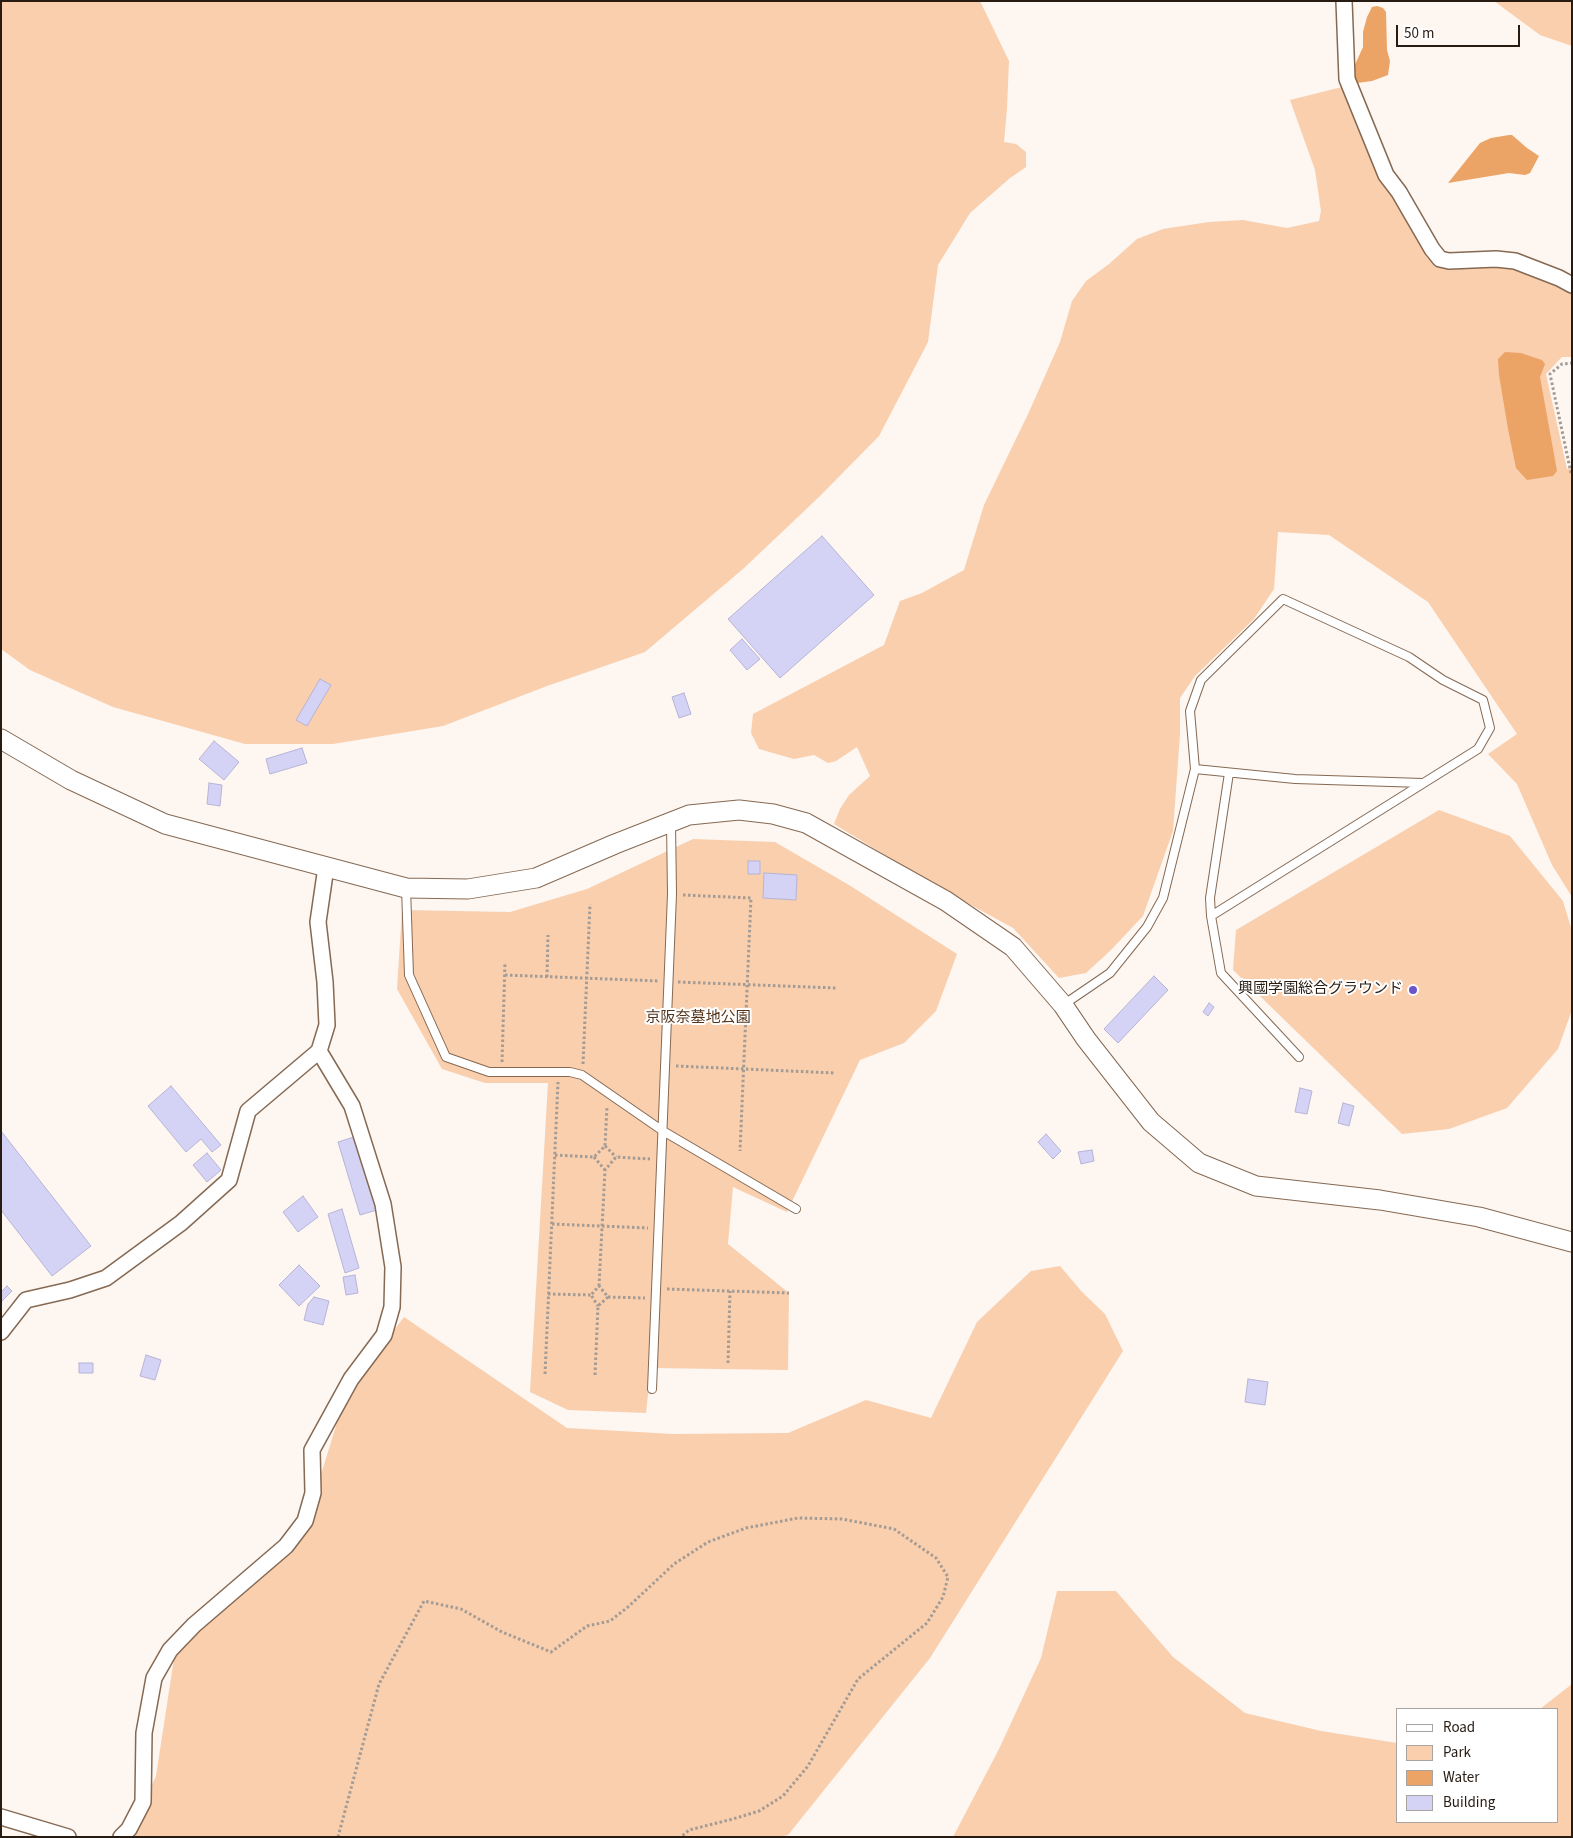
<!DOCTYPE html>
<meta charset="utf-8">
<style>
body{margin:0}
#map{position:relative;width:1573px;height:1838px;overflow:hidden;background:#fdf6f1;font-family:"Source Sans 3",sans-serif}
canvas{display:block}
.frame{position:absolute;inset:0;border:2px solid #271b12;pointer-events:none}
.legend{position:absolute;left:1396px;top:1708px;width:162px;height:115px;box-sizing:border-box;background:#fff;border:1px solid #a9a4a0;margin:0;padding:6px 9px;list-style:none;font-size:15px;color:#271b12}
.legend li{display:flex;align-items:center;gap:10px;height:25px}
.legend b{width:25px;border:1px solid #a9a4a0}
.scale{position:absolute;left:1396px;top:25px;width:124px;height:22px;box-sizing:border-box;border:2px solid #271b12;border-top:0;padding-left:6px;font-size:15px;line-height:18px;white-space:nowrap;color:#271b12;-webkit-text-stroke:4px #fff;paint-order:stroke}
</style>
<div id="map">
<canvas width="1573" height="1838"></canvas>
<div class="frame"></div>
<ul class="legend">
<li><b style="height:6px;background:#fff"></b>Road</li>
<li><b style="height:14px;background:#f9cfae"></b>Park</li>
<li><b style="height:14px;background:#eca366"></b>Water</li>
<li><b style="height:14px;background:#d5d3f5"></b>Building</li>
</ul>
<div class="scale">50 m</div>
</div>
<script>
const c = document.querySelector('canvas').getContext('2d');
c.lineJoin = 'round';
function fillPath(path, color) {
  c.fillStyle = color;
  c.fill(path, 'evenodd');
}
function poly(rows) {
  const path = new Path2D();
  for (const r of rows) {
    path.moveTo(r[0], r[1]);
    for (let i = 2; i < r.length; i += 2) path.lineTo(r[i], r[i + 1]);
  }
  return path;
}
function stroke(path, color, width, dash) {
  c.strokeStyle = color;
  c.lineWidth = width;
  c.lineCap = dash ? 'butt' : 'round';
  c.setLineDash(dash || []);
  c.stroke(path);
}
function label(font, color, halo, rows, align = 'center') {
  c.font = font + ' "Source Sans 3","Noto Sans JP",sans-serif';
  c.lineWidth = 4;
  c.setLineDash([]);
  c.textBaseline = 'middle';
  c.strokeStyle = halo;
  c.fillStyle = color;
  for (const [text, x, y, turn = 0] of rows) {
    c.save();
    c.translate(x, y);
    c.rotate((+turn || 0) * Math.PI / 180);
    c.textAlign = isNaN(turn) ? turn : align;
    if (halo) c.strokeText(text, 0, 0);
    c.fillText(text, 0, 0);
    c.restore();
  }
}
fillPath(poly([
 [1,1,980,1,1009,61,1007,108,1004,142,1016,144,1026,152,1026,167,1010,178,970,213,938,265,928,342,879,436,819,497,743,569,645,652,547,686,443,726,333,744,245,744,113,707,30,670,1,649],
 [1494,1,1572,1,1572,46,1540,35],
 [1342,87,1368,142,1409,216,1427,257,1449,269,1475,265,1513,266,1556,281,1572,292,1572,357,1562,357,1546,374,1567,469,1572,468,1572,897,1552,865,1517,784,1488,754,1517,734,1428,602,1329,535,1278,532,1274,589,1254,619,1195,676,1180,698,1180,734,1173,831,1143,916,1111,950,1086,973,1059,978,1013,928,931,883,834,824,840,809,849,795,870,776,857,747,836,761,828,763,814,755,794,759,759,749,751,733,753,714,884,645,900,601,922,593,964,570,984,505,1029,412,1060,342,1072,301,1086,281,1109,264,1137,239,1163,229,1209,222,1243,220,1287,228,1319,221,1321,211,1315,170,1290,100],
 [1439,810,1510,836,1563,901,1572,931,1572,1010,1558,1049,1507,1108,1449,1129,1402,1134,1233,970,1236,930],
 [693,839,775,842,849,885,957,954,936,1011,904,1043,860,1060,787,1212,733,1187,728,1244,789,1293,788,1370,651,1368,646,1413,568,1410,530,1392,548,1083,485,1083,442,1069,397,989,402,910,510,912,587,889],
 [1060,1266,1082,1292,1105,1314,1123,1351,930,1658,788,1835,780,1837,128,1837,156,1776,175,1652,304,1530,339,1416,373,1358,404,1317,567,1428,673,1434,788,1433,866,1400,931,1418,977,1322,1031,1271],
 [1057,1591,1116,1591,1173,1657,1245,1713,1321,1731,1397,1743,1397,1822,1557,1822,1557,1709,1540,1709,1572,1684,1572,1837,953,1837,999,1749,1041,1658]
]), '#f9cfae');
fillPath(poly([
 [1377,6,1383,8,1386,12,1387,50,1390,61,1388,75,1372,81,1357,83,1354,80,1354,67,1363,47,1363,32,1367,17,1372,7],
 [1509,135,1512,135,1527,148,1539,156,1530,173,1525,175,1509,173,1448,183,1480,143,1491,138],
 [1505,352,1521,353,1542,360,1545,364,1540,377,1557,471,1553,476,1527,480,1516,468,1508,429,1499,375,1498,359]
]), '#eca366');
const building = poly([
 [822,536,874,595,780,678,728,619,822,536],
 [742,639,760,659,747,670,730,650,742,639],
 [320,679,331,685,307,726,296,720,320,679],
 [684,693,691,714,679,718,672,697,684,693],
 [214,741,239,762,224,780,199,759,214,741],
 [302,748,307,763,270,774,266,759,302,748],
 [209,783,222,785,220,806,207,804,209,783],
 [748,861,760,861,760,874,748,874,748,861],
 [764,873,797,875,796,900,763,898,764,873],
 [1154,976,1168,990,1118,1043,1104,1029,1154,976],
 [1209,1003,1214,1007,1208,1016,1203,1012,1209,1003],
 [171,1086,221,1145,212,1152,201,1139,186,1152,148,1106,171,1086],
 [1300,1088,1312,1091,1307,1114,1295,1112,1300,1088],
 [1343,1103,1354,1106,1349,1126,1338,1123,1343,1103],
 [1,1131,91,1246,52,1276,1,1210,1,1131],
 [1046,1134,1061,1151,1053,1159,1038,1142,1046,1134],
 [354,1137,377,1210,360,1215,338,1142,354,1137],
 [1092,1150,1094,1161,1081,1164,1078,1152,1092,1150],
 [207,1153,221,1170,207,1182,193,1165,207,1153],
 [303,1196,318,1217,298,1232,283,1212,303,1196],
 [342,1209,359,1268,345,1273,328,1214,342,1209],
 [299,1265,320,1286,299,1306,279,1285,299,1265],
 [355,1275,358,1293,346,1295,343,1277,355,1275],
 [7,1286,12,1291,1,1302,1,1292,7,1286],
 [314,1297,329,1301,323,1325,304,1320,308,1304,314,1297],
 [146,1355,161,1360,155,1380,140,1376,146,1355],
 [79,1363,93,1363,93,1373,79,1373,79,1363],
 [1248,1379,1268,1382,1265,1405,1245,1402,1248,1379]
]);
fillPath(building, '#d5d3f5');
stroke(building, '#b6b4d6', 1);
const service = poly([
 [1195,769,1295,779,1423,783],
 [406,888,409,975,446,1057,489,1072,570,1072,582,1075,663,1131,796,1209],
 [1211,916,1210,898,1229,773],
 [1063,1005,1110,973,1147,927,1163,898,1195,769,1190,711,1201,680,1283,599,1409,657,1443,680,1483,700,1490,728,1478,749,1211,916,1221,973,1299,1057],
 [652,1389,672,894,671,823]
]);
const minor = poly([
 [1344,1,1347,79,1386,175,1399,192,1432,249,1440,259,1449,261,1496,259,1515,261,1559,278,1572,285],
 [1,1332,26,1300,70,1290,106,1278,181,1223,229,1180,248,1111,319,1051,327,1025,325,982,318,922,326,867],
 [1,1817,68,1837],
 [121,1837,129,1829,143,1802,144,1733,154,1678,170,1650,194,1625,286,1546,305,1521,313,1493,312,1450,351,1379,384,1335,392,1307,393,1267,383,1204,352,1106,319,1051]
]);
const tertiary = poly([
 [1,739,71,780,165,824,406,888,468,889,536,878,615,844,689,815,739,810,773,814,806,823,946,901,1013,947,1063,1005,1086,1039,1151,1122,1199,1163,1256,1186,1380,1200,1479,1217,1572,1242]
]);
stroke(service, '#856953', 10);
stroke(minor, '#856953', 18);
stroke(tertiary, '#856953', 21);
stroke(poly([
 [1571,473,1550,374,1562,364,1572,363],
 [683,895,751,898,740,1151],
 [505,975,659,981],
 [547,977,548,935],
 [678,982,836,988],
 [502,1062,505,962],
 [583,1064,590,904],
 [676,1066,835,1073],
 [605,1146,616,1157],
 [555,1155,594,1157,605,1146,607,1107],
 [594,1157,605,1170],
 [552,1224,648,1228],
 [599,1286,605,1170,616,1157,650,1159],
 [667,1289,789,1293],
 [548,1294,591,1295],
 [608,1297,645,1298],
 [728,1363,730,1291],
 [545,1374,558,1082],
 [595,1375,598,1306,608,1297,599,1286,591,1295,598,1306],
 [338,1837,379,1684,424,1601,461,1609,502,1632,551,1652,587,1626,610,1621,628,1607,674,1564,708,1542,746,1528,798,1518,842,1519,894,1529,936,1558,948,1577,943,1597,927,1623,858,1679,808,1766,783,1796,759,1811,733,1819,689,1830,681,1837]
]), '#a49b94', 3, [2.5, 2.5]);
stroke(service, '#fff', 8);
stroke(minor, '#fff', 15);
stroke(tertiary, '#fff', 19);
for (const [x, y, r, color] of [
 [1413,990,5,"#6c54cd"]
]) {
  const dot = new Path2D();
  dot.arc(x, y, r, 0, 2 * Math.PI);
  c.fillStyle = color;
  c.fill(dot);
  stroke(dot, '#fff', 2);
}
label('15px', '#271b12', '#fff', [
 ["興國学園総合グラウンド",1403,990]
], 'right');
label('15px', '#53341b', '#fff', [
 ["京阪奈墓地公園",698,1019]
]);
</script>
